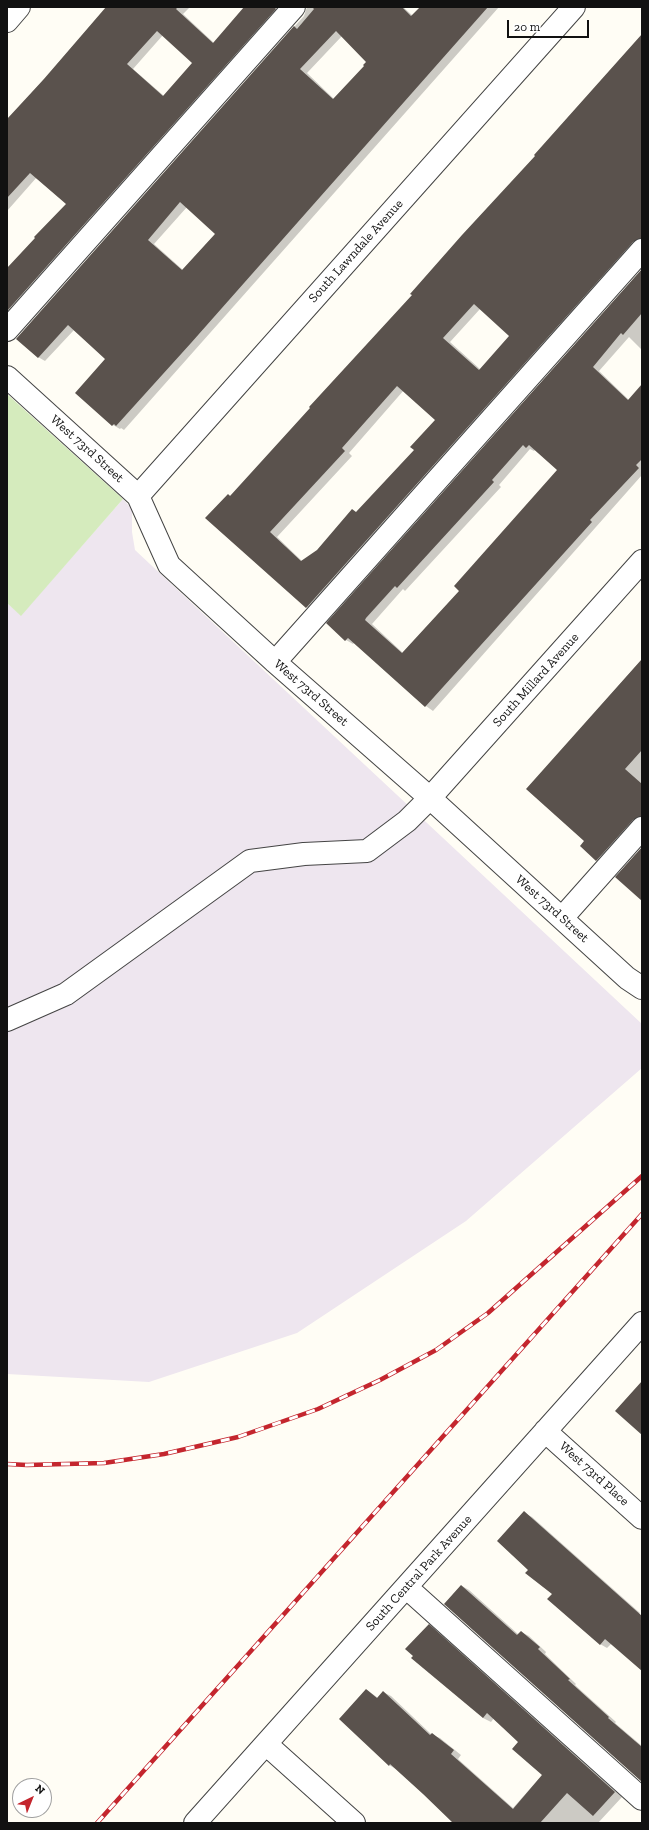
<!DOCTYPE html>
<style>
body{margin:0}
#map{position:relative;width:649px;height:1830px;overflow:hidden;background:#fffdf5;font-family:"Zilla Slab",serif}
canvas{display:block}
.frame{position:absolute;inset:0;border:8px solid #111;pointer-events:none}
.north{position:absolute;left:12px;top:1778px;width:40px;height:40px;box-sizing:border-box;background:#fff;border:1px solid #a0a0a0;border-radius:50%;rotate:43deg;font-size:11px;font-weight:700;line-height:16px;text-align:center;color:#111}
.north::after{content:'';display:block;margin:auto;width:14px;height:18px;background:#c4262e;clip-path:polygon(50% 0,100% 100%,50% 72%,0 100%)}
.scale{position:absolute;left:507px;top:20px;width:82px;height:18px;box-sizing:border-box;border:2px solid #111;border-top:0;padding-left:5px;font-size:12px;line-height:14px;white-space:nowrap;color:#111;-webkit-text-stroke:3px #fff;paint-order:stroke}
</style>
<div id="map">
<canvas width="649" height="1830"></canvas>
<div class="frame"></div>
<div class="north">N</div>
<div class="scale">20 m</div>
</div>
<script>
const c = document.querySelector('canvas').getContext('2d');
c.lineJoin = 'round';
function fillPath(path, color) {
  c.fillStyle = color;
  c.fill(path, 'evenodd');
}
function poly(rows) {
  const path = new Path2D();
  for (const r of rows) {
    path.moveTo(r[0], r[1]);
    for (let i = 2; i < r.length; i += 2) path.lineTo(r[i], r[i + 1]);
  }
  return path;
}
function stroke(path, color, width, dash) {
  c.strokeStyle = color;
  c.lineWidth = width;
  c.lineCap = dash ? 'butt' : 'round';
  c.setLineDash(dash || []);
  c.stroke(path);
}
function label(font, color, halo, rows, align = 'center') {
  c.font = font + ' "Zilla Slab",serif';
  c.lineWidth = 4;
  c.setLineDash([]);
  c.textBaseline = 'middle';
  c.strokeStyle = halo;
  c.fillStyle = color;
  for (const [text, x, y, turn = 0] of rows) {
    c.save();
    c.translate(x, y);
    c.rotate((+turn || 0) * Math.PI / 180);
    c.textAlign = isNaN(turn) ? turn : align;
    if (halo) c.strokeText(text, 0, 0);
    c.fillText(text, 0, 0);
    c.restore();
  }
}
fillPath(poly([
 [123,499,132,509,132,532,135,550,642,1024,642,1068,466,1221,297,1333,149,1382,7,1374,7,603,21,615]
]), '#eee6ef');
fillPath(poly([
 [7,394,123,499,21,616,7,603]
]), '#d5ebbd');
fillPath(poly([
 [107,7,190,7,183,14,214,43,245,8,244,7,288,7,7,321,7,269,67,204,37,177,7,211,7,121],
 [163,35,194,63,164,96,133,69],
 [307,7,403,7,413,16,422,7,499,7,124,430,121,428,120,429,113,425,76,393,107,359,74,330,45,361,38,357,17,338,304,16],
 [342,36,367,62,366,66,334,99,307,73],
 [187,207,216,233,183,270,154,244],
 [642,35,642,244,314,611,307,607,206,518,228,495,231,496,413,295],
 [480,309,511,336,481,370,450,342],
 [404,390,437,420,415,450,357,513,317,551,302,561,277,537,352,456,349,453],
 [642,270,642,350,629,337,599,371,629,400,642,385,642,475,433,711,426,706,355,642,353,644,346,640],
 [530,449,534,451,536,449,559,470,461,591,403,653,372,624,403,589,405,591,501,487,499,485],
 [642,659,642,823,604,865,596,860,586,841,528,789],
 [524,1513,532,1517,640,1613,639,1614,642,1617,642,1671,612,1643,607,1648,600,1644,530,1570],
 [462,1586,469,1590,519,1635,521,1632,529,1636,546,1652,545,1654,576,1684,575,1685,616,1722,615,1723,642,1746,642,1781],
 [429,1625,436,1630,622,1797,598,1823,456,1823,396,1769,389,1765,367,1690,378,1698,383,1692,391,1696,432,1735,440,1738,461,1755,458,1759,513,1808,543,1774,520,1742,494,1718,491,1722,483,1718]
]), '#0003');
fillPath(poly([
 [106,7,178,7,176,9,213,43,244,7,274,7,276,9,7,311,7,268,35,238,34,237,66,204,30,173,7,198,7,119,44,79],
 [157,31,192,63,163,96,127,64],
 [312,7,402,7,411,16,420,7,488,7,191,343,116,426,114,424,112,426,75,393,105,359,68,325,38,358,16,339,294,26,297,29,314,9],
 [336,31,366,62,363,65,364,66,333,99,300,69],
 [180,202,215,234,182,270,148,240],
 [642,34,642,238,633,242,306,608,205,518,228,494,230,496,310,408,309,407,412,295,410,294,462,235,535,156,534,155],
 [474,304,509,336,479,370,443,338],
 [397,386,435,420,410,447,414,450,356,512,352,509,317,550,301,561,270,532,345,451,342,448],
 [642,269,642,313,623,335,621,333,593,367,628,400,642,384,642,459,636,465,639,468,590,520,592,522,425,707,348,638,345,641,326,623],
 [523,445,526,448,529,445,557,470,454,586,459,591,402,653,365,620,366,618,395,586,397,588,494,482,492,480],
 [642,659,642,750,625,769,642,784,642,816,633,820,596,861,580,846,584,841,526,789],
 [642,847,642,901,615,877],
 [642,1381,642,1435,615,1411],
 [524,1511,642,1616,642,1671,605,1639,600,1645,547,1599,552,1594,525,1573,528,1570,497,1541],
 [461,1585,517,1635,521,1631,540,1647,538,1649,570,1679,568,1680,609,1717,608,1718,642,1747,642,1782,444,1604],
 [429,1624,615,1792,593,1816,567,1793,540,1823,453,1823,423,1794,390,1764,389,1766,339,1719,366,1689,377,1698,383,1691,430,1735,432,1733,454,1750,451,1754,513,1809,542,1775,512,1749,518,1742,487,1713,483,1718,411,1658,413,1656,405,1649]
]), '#5a524d');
const minor = poly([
 [7,21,19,7],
 [7,330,294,7],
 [7,377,138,496,169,565,275,662,430,798,627,978,642,988],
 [138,496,574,7],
 [275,662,642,250],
 [562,918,642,828],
 [7,1020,66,994,250,861,304,854,367,851,407,821,430,798,642,561],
 [545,1431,642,1518],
 [406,1587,642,1799],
 [266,1744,354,1823],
 [195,1823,642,1323]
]);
stroke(minor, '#444', 24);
stroke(minor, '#fff', 22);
const rail = poly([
 [7,1464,27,1465,104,1463,164,1454,238,1437,318,1409,380,1380,436,1350,488,1313,642,1176],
 [97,1823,642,1214]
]);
stroke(rail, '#c4262e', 4.5);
stroke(rail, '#fff', 3, [9]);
label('13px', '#111', '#fff', [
 ["South Lawndale Avenue",356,251,-48],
 ["West 73rd Street",87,449,42],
 ["South Millard Avenue",536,680,-48],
 ["West 73rd Street",311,693,41],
 ["West 73rd Street",552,909,42],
 ["West 73rd Place",594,1474,42],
 ["South Central Park Avenue",419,1573,-48]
]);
</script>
